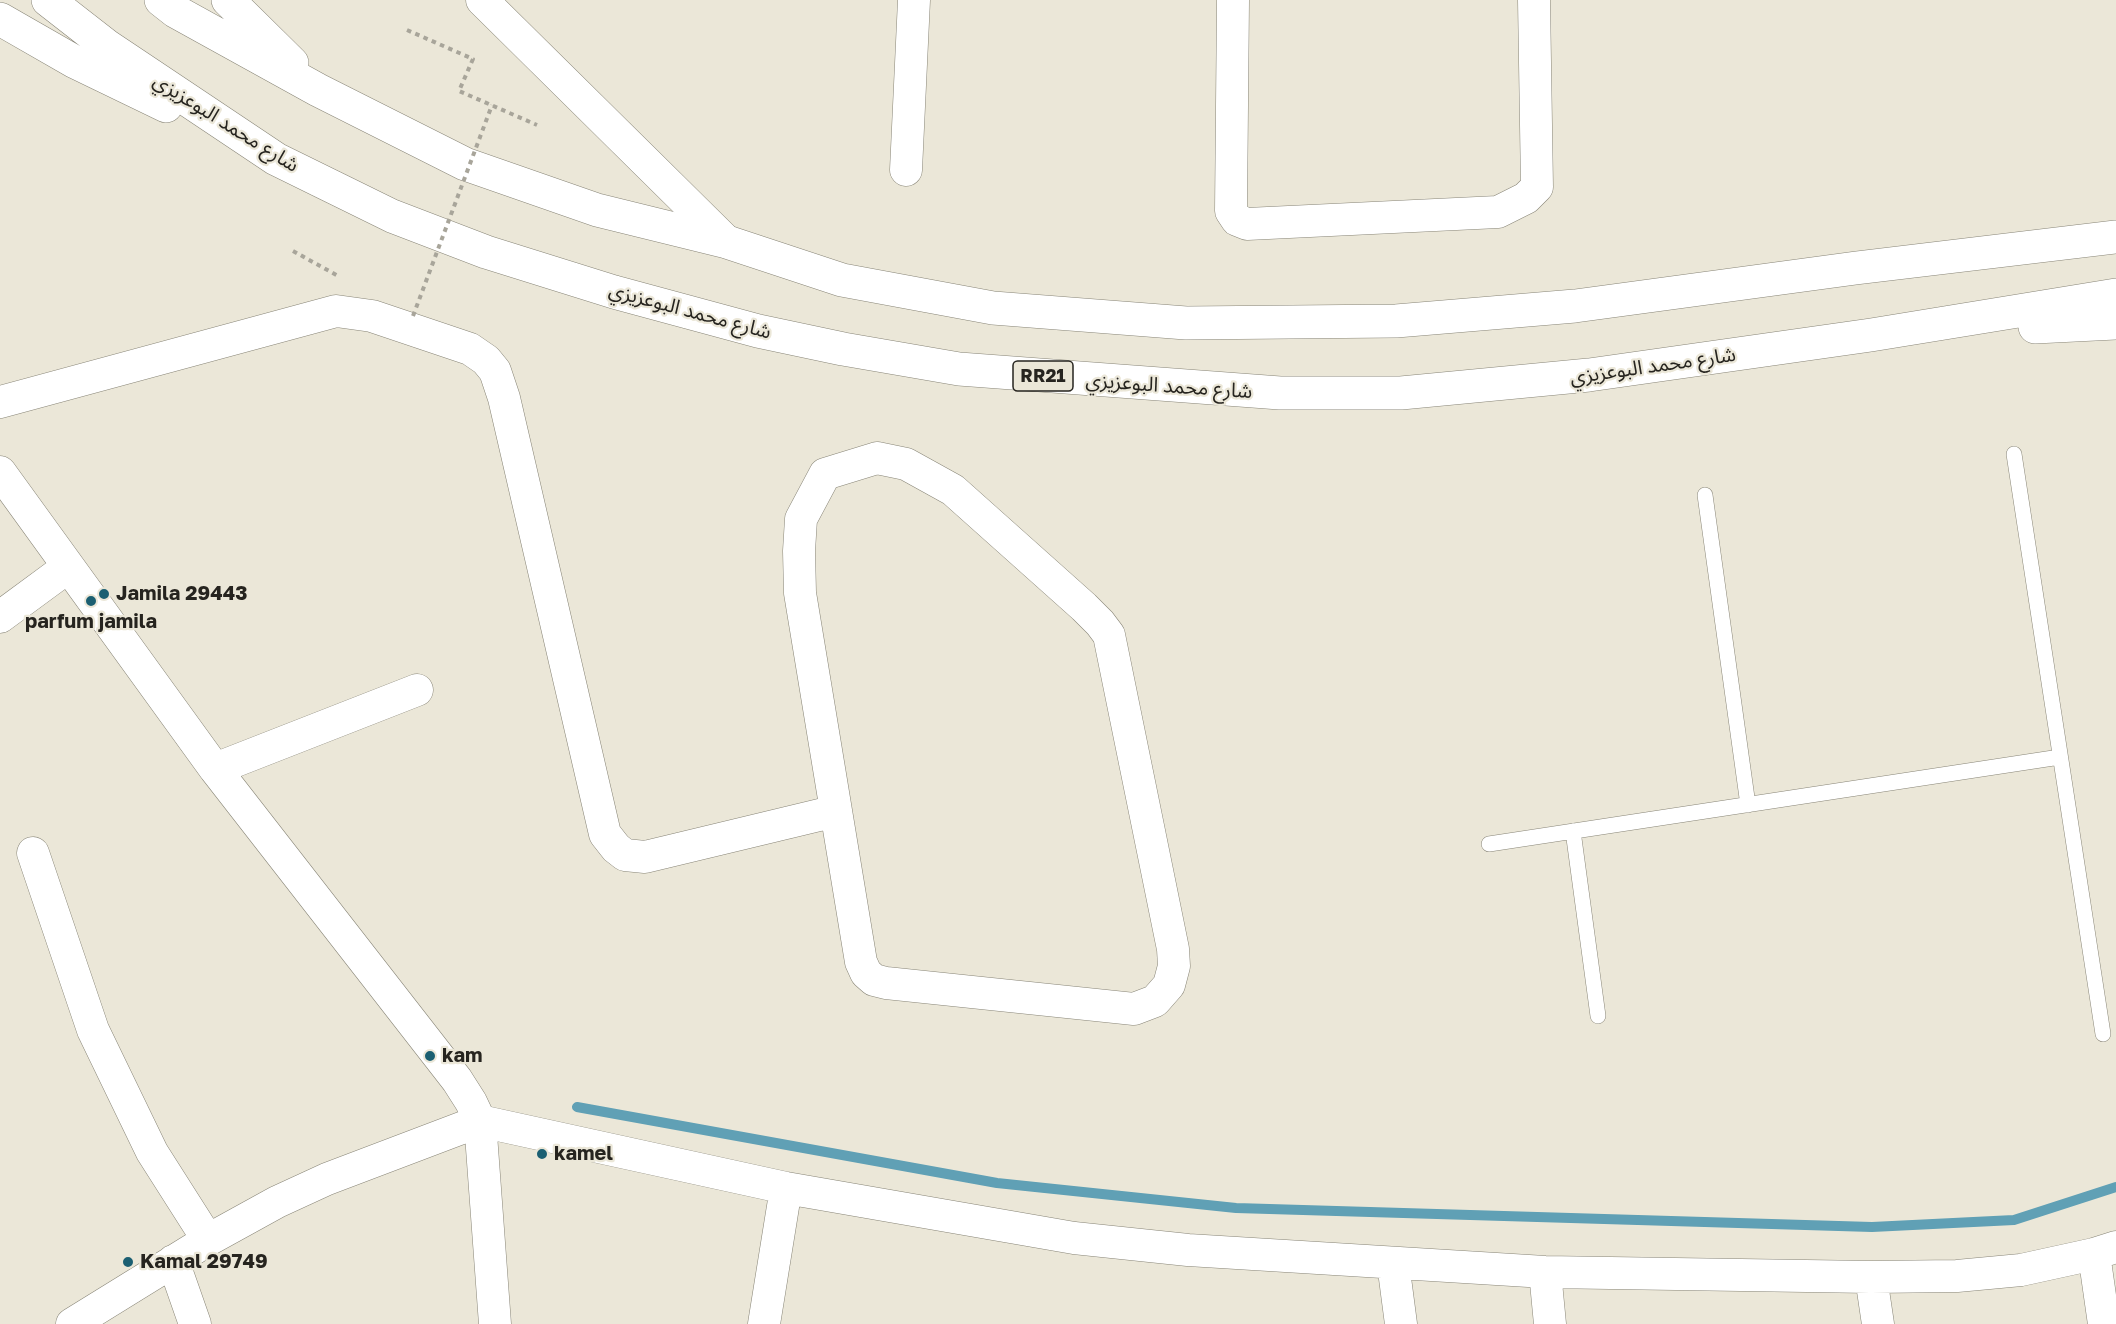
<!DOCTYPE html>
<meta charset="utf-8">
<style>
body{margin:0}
canvas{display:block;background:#ebe7d8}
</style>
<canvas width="2116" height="1324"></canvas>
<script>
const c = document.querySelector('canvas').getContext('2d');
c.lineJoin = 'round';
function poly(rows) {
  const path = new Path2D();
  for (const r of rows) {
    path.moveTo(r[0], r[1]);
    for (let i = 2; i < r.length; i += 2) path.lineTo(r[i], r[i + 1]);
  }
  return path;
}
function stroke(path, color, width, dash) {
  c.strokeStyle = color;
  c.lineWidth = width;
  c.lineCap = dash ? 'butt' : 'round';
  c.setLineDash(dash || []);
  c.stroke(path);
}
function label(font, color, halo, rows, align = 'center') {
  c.font = font + ' "Golos Text","Noto Sans Arabic",sans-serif';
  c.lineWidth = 4.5;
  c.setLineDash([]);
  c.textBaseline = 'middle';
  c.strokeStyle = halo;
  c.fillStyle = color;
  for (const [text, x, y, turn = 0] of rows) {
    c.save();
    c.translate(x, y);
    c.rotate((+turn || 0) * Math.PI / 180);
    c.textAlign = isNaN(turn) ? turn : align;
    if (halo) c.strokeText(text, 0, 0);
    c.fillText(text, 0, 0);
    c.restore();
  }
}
stroke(poly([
 [577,1107,997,1183,1236,1208,1872,1227,2014,1220,2116,1187]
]), '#60a0b5', 10);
const service = poly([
 [2014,454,2103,1034],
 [1705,495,1748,805],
 [1573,831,1598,1016],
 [1489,844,2060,757]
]);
const minor = poly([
 [482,0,727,242],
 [1233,0,1231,211,1237,220,1247,224,1498,212,1526,198,1537,187,1534,0],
 [906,170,914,0],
 [0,402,336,311,372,316,470,349,486,360,495,371,504,398,605,834,616,848,625,855,645,857,836,811],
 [877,458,906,464,953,490,1084,607,1100,623,1109,635,1173,949,1174,966,1169,985,1155,1001,1134,1009,886,983,874,980,866,973,861,962,800,593,799,551,801,519,825,474,877,458],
 [0,472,215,769,457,1080,471,1102,480,1121,495,1324],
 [0,617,68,567],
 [215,769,417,690],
 [33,853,93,1030,152,1152,208,1240],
 [2094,1254,2104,1324],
 [173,1261,195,1324],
 [1393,1263,1401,1324],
 [1545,1272,1550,1324],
 [1871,1277,1878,1324],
 [72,1324,208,1240,277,1202,327,1179,480,1121,786,1188,1074,1238,1188,1250,1545,1272,1871,1277,1957,1276,2021,1270,2094,1254,2116,1247],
 [764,1324,786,1188]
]);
const motorway = poly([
 [48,0,107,46,276,159,392,216,486,252,614,292,758,331,843,349,959,369,1280,393,1401,393,1589,375,1871,335,2116,295],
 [161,0,175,11,318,90,465,164,597,210,727,242,842,280,993,308,1186,323,1396,321,1575,306,1856,268,2116,237],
 [228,0,292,63],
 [0,19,75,62,166,106],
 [2035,327,2116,323]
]);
stroke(service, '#888577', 16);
stroke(minor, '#888577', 33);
stroke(motorway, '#888577', 34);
stroke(poly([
 [407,30,473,59,459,91,537,125],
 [293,251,340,277]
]), '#a8a59a', 4, [4.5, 4.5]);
stroke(service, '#fff', 15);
stroke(minor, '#fff', 32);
stroke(motorway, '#fff', 33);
stroke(poly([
 [413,316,492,105]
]), '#a8a59a', 4, [4.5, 4.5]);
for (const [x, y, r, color] of [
 [104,594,6,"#1b5f72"],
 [91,601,6,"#1b5f72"],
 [430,1056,6,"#1b5f72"],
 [542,1154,6,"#1b5f72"],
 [128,1262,6,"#1b5f72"]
]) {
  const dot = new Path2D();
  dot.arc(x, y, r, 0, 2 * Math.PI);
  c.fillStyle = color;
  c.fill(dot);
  stroke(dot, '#ebe7d8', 2);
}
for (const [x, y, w] of [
 [1043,376,60]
]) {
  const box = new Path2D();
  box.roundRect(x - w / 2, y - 15, w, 30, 4.5);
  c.fillStyle = '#ebe7d8';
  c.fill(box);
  stroke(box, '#26241f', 1.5);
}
label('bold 18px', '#26241f', null, [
 ["RR21",1043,376]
]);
label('20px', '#26241f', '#ebe7d8', [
 ["شارع محمد البوعزيزي",226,123,32],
 ["شارع محمد البوعزيزي",690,311,15],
 ["شارع محمد البوعزيزي",1653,366,-8],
 ["شارع محمد البوعزيزي",1169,386,4]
]);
label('bold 20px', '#26241f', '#ebe7d8', [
 ["Jamila 29443",116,594],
 ["parfum jamila",91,622,"center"],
 ["kam",442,1056],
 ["kamel",554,1154],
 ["Kamal 29749",140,1262]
], 'left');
</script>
